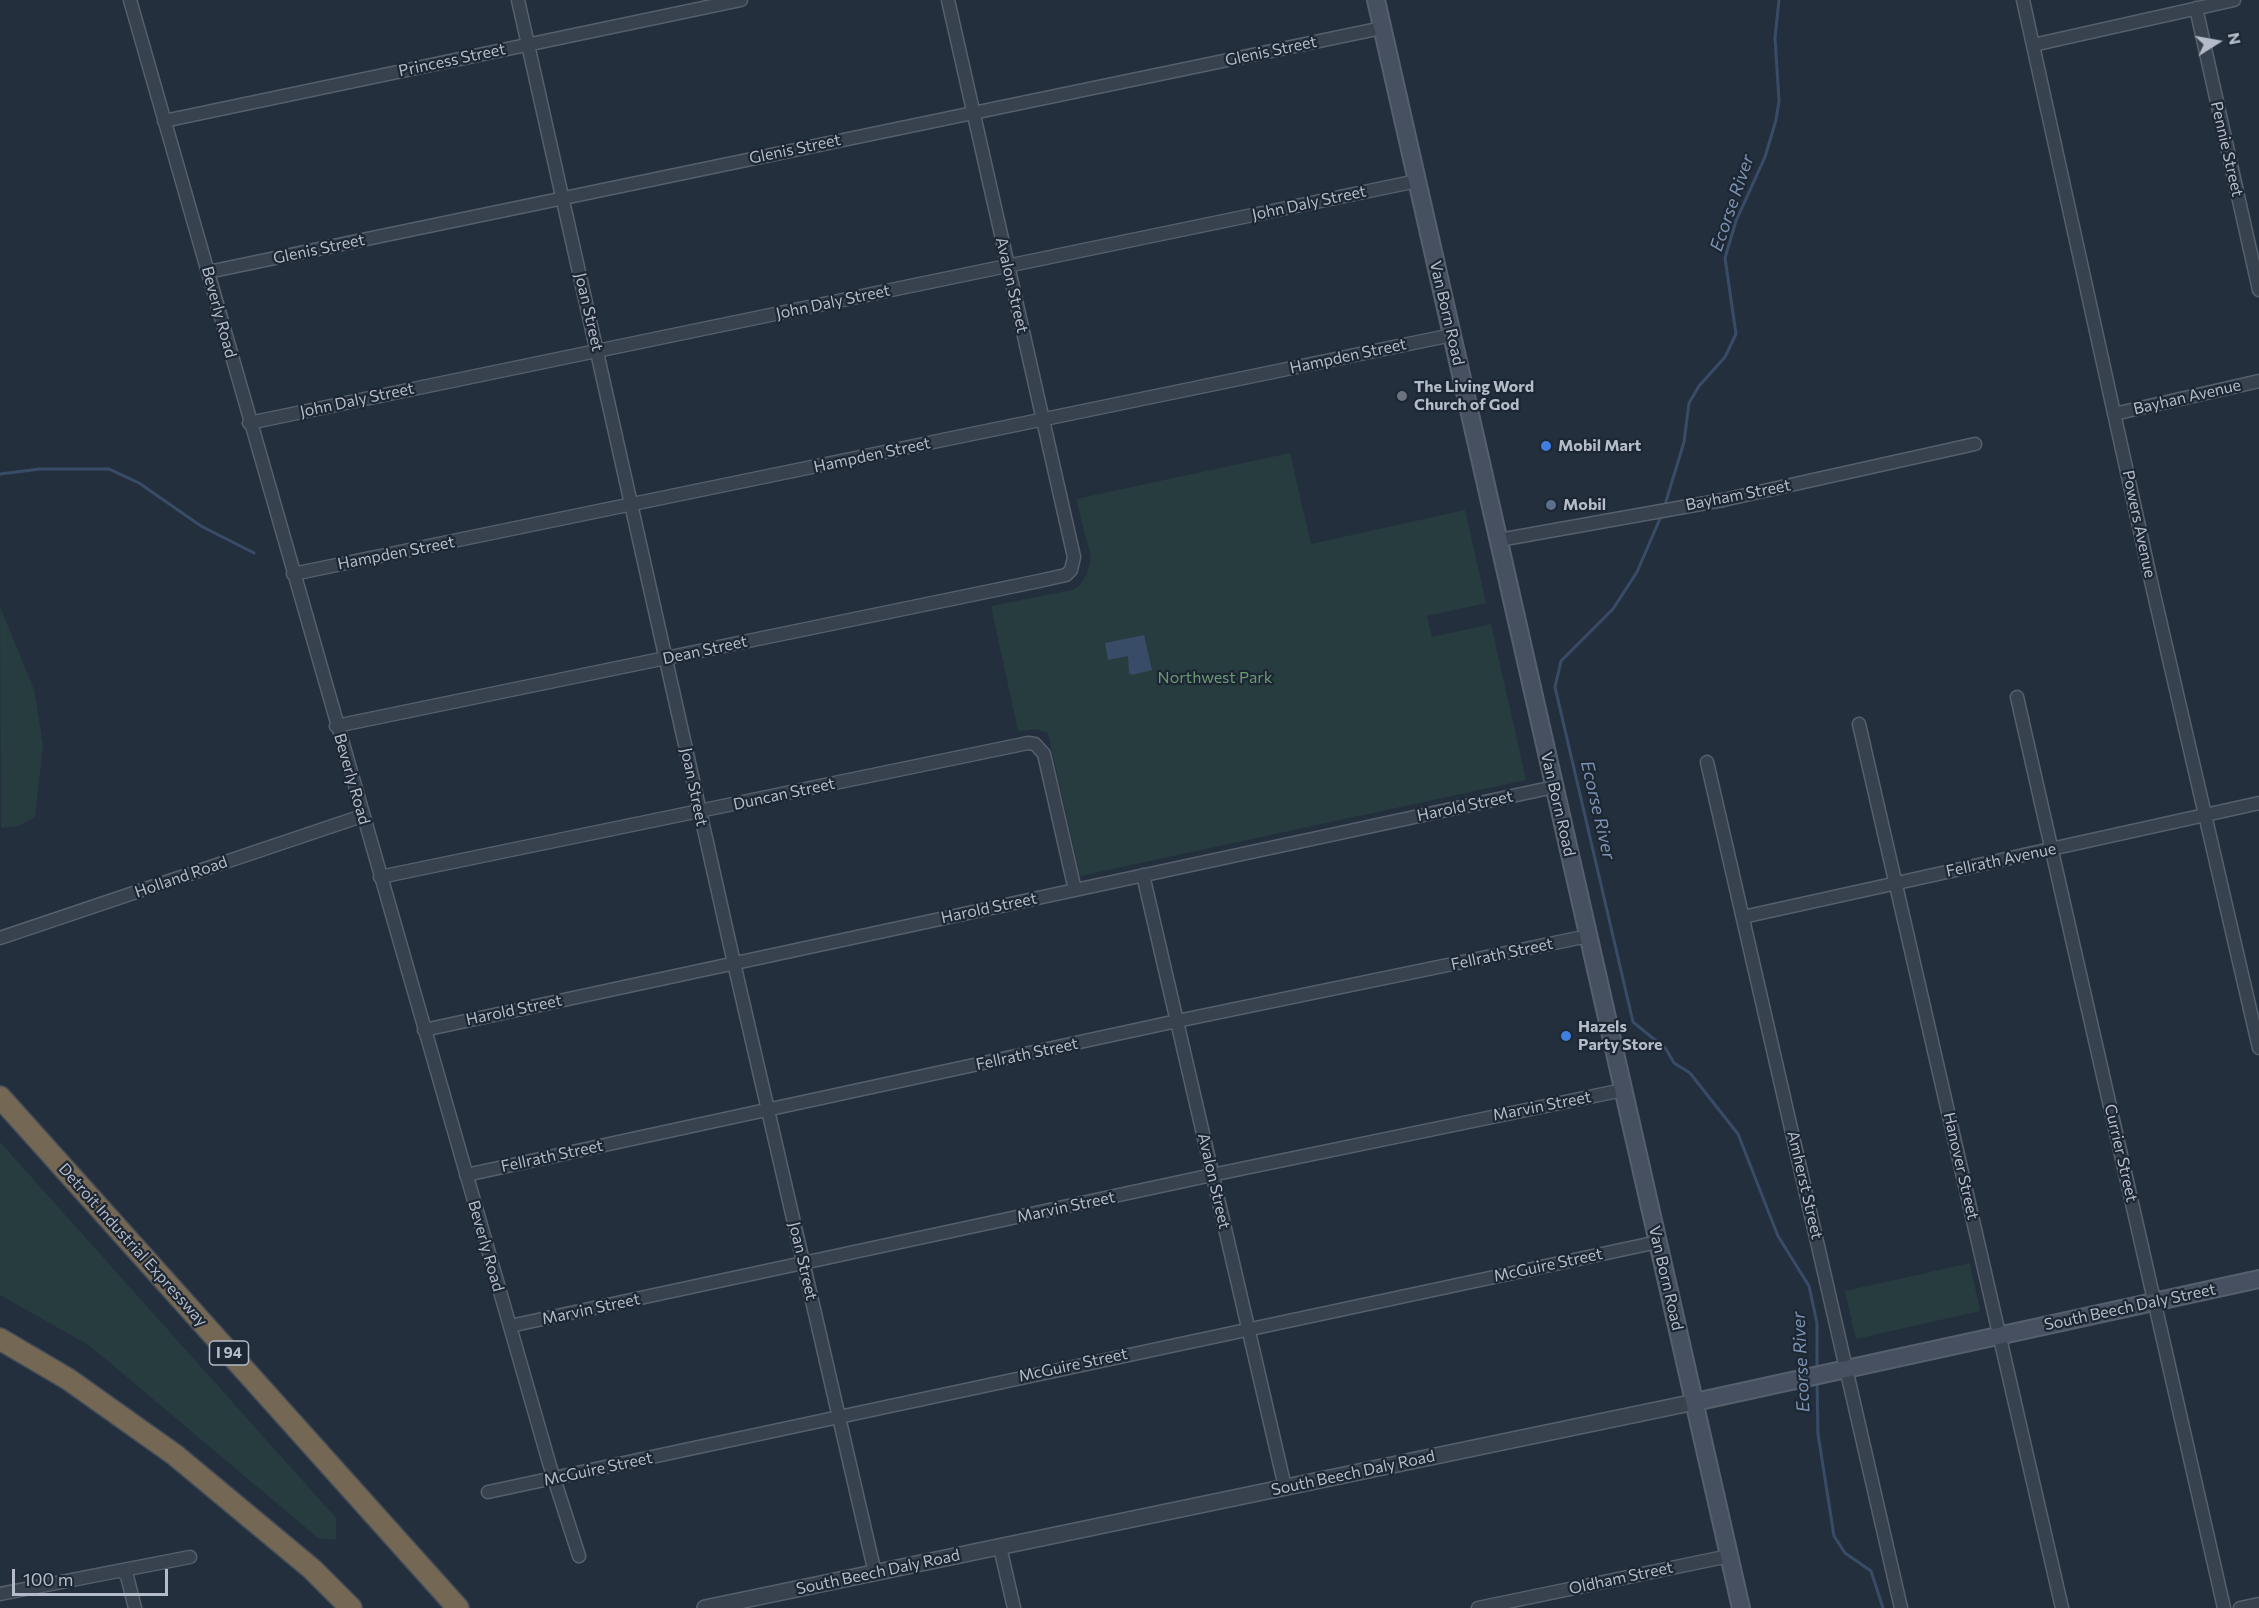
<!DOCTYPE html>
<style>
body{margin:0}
#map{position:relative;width:2259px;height:1608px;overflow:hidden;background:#242f3e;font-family:Commissioner,sans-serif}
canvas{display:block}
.north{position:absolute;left:2187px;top:12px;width:60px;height:60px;-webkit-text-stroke:4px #1d2633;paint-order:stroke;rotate:79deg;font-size:16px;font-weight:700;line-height:24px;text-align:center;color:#b4bcc9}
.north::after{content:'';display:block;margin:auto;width:21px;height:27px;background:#b4bcc9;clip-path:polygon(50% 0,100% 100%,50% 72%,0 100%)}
.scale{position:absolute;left:12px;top:1569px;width:156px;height:27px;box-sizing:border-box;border:3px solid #b4bcc9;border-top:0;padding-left:8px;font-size:18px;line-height:21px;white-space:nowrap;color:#b4bcc9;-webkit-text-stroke:4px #1d2633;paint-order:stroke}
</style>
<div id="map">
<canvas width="2259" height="1608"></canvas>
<div class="north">N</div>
<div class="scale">100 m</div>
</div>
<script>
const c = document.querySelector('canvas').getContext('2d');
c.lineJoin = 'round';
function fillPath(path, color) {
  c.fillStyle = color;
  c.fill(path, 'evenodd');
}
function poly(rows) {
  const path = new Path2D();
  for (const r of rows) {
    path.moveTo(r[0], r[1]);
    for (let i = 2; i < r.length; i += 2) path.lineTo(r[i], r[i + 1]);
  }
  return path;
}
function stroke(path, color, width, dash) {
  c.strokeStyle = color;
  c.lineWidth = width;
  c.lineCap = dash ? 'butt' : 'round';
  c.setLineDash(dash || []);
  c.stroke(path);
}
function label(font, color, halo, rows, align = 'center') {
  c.font = font + ' Commissioner,sans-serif';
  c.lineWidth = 4.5;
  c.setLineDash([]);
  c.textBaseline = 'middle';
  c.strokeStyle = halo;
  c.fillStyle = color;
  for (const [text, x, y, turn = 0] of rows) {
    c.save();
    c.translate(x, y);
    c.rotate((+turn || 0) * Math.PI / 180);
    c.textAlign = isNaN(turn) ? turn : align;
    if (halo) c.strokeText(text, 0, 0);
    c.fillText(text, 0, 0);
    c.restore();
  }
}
fillPath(poly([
 [1290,453,1311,544,1465,510,1486,603,1427,616,1432,637,1491,624,1526,780,1080,876,1048,733,1036,729,1018,731,991,606,1072,590,1080,585,1087,574,1091,557,1076,499],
 [0,607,34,689,43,745,35,817,19,826,1,828],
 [0,1142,336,1518,336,1540,318,1538,90,1346,0,1295],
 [1970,1263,1980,1311,1856,1339,1845,1291]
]), '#263c3f');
fillPath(poly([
 [1144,635,1152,670,1132,675,1129,673,1128,656,1108,660,1105,643]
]), '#394c67');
stroke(poly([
 [0,474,40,469,109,469,139,483,201,526,254,553],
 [1664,508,1684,442,1689,403,1699,386,1725,357,1736,334,1725,258,1736,221,1765,157,1776,120,1779,101,1775,38,1779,0],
 [1662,514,1637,572,1613,609,1561,661,1555,687,1633,1022,1666,1049,1674,1063,1690,1073,1738,1134,1778,1236,1809,1286,1817,1323,1817,1369],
 [1817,1382,1818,1434,1834,1536,1845,1553,1871,1571,1883,1608]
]), '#394c67', 3);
const minor = poly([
 [130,0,550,1466,579,1556],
 [518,0,734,963,875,1573],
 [2023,0,2153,590,2259,1048],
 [2196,8,2259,290],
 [2033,45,2234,0],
 [164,121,741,0],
 [208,272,1382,28],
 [2114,414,2259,381],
 [249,423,1417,181],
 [1499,540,1723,500,1975,444],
 [293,574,1452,335],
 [2017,697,2224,1608],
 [1859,724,2062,1608],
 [336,726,1039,581,1066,575,1071,570,1074,557,948,0],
 [1707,762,1901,1608],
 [1143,875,1285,1487],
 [380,877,1028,743,1035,744,1044,754,1075,890],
 [1743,917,2259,803],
 [0,938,362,816],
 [424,1030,1554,787],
 [466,1175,1177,1021,1588,936],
 [510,1326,1226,1172,1623,1090],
 [488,1492,1658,1242],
 [1000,1547,1014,1608],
 [122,1571,127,1576,135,1608],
 [0,1594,190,1557],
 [1478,1608,1729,1556],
 [2240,1608,2259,1604]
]);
const tertiary = poly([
 [705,1608,1695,1402]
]);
const secondary = poly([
 [1376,0,1741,1608],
 [1695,1402,2259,1279]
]);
const motorway = poly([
 [0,1097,458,1608],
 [0,1339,68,1379,175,1455,312,1569,351,1608]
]);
stroke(minor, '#565f6c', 15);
stroke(tertiary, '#565f6c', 18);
stroke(secondary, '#565f6c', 20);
stroke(motorway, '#434c59', 24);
stroke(minor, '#38414e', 12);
stroke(tertiary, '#38414e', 15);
stroke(secondary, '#465061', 16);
stroke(motorway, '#746855', 21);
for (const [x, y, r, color] of [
 [1402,396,6,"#6b7280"],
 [1546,446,6,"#3f7fe0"],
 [1551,505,6,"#5c6f8a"],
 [1566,1036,6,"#3f7fe0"]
]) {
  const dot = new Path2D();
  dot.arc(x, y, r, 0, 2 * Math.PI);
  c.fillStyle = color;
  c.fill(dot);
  stroke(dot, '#1d2633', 2);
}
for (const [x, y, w] of [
 [229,1353,39]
]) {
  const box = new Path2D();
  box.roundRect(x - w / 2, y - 12, w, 24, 4.5);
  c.fillStyle = '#1d2633';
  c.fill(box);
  stroke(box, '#b4bcc9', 1.5);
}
label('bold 15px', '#b4bcc9', null, [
 ["I 94",229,1353]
]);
label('16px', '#b4bcc9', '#1d2633', [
 ["Glenis Street",1271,51,-12],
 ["Princess Street",452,60,-12],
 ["Glenis Street",795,149,-12],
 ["Pennie Street",2227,149,77],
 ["John Daly Street",1309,203,-12],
 ["Glenis Street",319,249,-12],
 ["Avalon Street",1012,285,77],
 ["John Daly Street",833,302,-12],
 ["Beverly Road",219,312,75],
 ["Joan Street",589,312,77],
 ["Van Born Road",1447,313,77],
 ["Hampden Street",1348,356,-12],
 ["Bayhan Avenue",2187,397,-13],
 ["John Daly Street",357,400,-12],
 ["Hampden Street",872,455,-12],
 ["Bayham Street",1738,495,-11],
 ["Powers Avenue",2139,524,78],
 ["Hampden Street",396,553,-11],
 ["Dean Street",705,650,-12],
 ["Beverly Road",352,779,74],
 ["Joan Street",694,787,78],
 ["Duncan Street",784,794,-12],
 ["Van Born Road",1558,804,77],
 ["Harold Street",1465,806,-12],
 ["Fellrath Avenue",2001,860,-12],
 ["Holland Road",181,877,-19],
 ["Harold Street",989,908,-12],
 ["Fellrath Street",1502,954,-12],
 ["Harold Street",514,1010,-12],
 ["Fellrath Street",1027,1054,-12],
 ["Marvin Street",1542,1106,-11],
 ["Currier Street",2121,1153,77],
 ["Fellrath Street",552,1156,-12],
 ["Hanover Street",1961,1166,77],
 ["Avalon Street",1214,1181,77],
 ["Amherst Street",1805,1185,77],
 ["Marvin Street",1066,1207,-12],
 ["Detroit Industrial Expressway",133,1245,48],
 ["Beverly Road",486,1246,74],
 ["Joan Street",803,1261,77],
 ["McGuire Street",1548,1265,-12],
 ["Van Born Road",1666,1278,77],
 ["South Beech Daly Street",2130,1307,-12],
 ["Marvin Street",591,1309,-12],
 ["McGuire Street",1073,1365,-12],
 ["McGuire Street",598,1469,-12],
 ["South Beech Daly Road",1353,1473,-12],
 ["South Beech Daly Road",878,1572,-12],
 ["Oldham Street",1621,1578,-12]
]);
label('bold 16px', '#b4bcc9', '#1d2633', [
 ["The Living Word",1414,387],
 ["Church of God",1414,405],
 ["Mobil Mart",1558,446],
 ["Mobil",1563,505],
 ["Hazels",1578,1027],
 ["Party Store",1578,1045]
], 'left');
label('16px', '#6b9a76', '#1d2633', [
 ["Northwest Park",1215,678]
]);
label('italic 18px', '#7c92b1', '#1d2633', [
 ["Ecorse River",1732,203,-71],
 ["Ecorse River",1598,810,77],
 ["Ecorse River",1801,1362,-93]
]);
</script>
